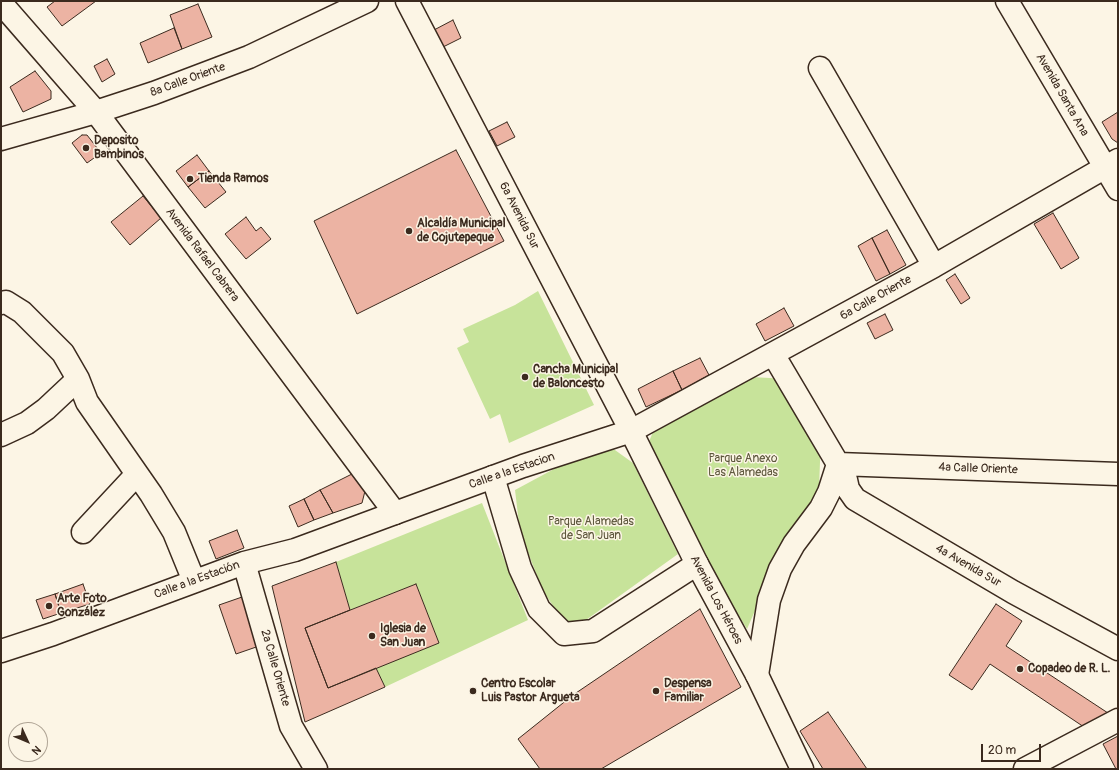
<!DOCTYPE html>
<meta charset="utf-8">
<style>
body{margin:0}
#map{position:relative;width:1119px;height:770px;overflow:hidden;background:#fcf5e5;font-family:Pangolin,sans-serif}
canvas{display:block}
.frame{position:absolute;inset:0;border:2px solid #3b2a1e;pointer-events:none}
.north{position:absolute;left:8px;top:722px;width:40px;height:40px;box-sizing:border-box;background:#fcf5e5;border:1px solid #afa495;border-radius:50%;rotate:134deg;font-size:11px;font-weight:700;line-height:16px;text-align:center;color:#3b2a1e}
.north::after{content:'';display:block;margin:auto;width:14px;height:18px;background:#3b2a1e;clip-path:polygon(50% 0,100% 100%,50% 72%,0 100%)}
.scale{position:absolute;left:981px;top:744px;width:60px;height:18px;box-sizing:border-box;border:2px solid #3b2a1e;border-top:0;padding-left:5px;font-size:12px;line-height:14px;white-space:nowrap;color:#3b2a1e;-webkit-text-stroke:3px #fcf5e5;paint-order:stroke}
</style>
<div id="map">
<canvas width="1119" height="770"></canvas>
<div class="frame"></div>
<div class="north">N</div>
<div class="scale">20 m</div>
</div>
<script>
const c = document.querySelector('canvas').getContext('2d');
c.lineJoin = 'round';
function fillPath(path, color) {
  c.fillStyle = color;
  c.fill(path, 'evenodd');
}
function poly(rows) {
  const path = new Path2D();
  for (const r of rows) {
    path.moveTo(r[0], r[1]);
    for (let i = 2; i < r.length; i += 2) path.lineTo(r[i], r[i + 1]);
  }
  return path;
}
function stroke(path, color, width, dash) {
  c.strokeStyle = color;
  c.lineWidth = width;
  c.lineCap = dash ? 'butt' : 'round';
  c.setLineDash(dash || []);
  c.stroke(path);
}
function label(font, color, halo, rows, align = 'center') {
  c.font = font + ' Pangolin,sans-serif';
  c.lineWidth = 3;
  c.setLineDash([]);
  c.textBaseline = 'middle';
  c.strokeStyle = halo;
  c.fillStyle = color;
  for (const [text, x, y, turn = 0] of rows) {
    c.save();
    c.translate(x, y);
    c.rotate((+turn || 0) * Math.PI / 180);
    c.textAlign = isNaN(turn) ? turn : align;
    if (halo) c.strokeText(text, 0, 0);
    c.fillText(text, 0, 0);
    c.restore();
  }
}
fillPath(poly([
 [538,291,594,405,509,443,500,414,490,419,457,348,469,342,463,329,515,305],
 [751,377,789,379,821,435,819,489,775,565,747,629,717,581,648,444,653,432,667,422],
 [608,445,633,463,678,554,586,620,571,623,558,613,543,591,520,532,515,490,567,462],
 [482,503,528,620,385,687,376,668,439,643,416,584,350,610,336,562]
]), '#c7e39a');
const building = poly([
 [55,1,96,1,62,26,47,7,55,1],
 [198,4,212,37,182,49,170,15,198,4],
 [453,20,461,38,443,47,434,30,453,20],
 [174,28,182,49,148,63,140,43,174,28],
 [107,59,115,74,102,82,94,66,107,59],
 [35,71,51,91,51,99,23,112,10,87,35,71],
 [1118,112,1118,143,1112,139,1102,122,1118,112],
 [507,122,515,137,497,146,489,131,507,122],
 [82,135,87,135,101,153,87,163,72,143,82,135],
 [456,150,504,241,357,314,314,221,456,150],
 [197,155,209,171,188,187,176,171,197,155],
 [209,171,226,192,205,208,188,187,209,171],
 [143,196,161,218,130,245,111,222,143,196],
 [1053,213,1079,258,1061,269,1034,224,1053,213],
 [246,217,256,231,261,227,271,239,246,259,225,234,246,217],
 [887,230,906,265,890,274,872,238,887,230],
 [872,238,890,274,876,281,858,246,872,238],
 [955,274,970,298,961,304,946,280,955,274],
 [784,308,794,326,765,341,756,324,784,308],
 [885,314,893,330,875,339,867,323,885,314],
 [700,358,709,375,682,390,673,371,700,358],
 [673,371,682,390,646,407,638,389,673,371],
 [356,472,365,491,362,503,333,513,320,490,356,472],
 [320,490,333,513,314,520,304,499,320,490],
 [304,499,314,520,298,527,289,506,304,499],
 [237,530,244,548,216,559,209,541,237,530],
 [336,562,350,610,305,628,328,688,376,668,385,687,305,722,272,586,336,562],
 [83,584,90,604,61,613,55,594,83,584],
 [416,584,439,643,328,688,305,628,416,584],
 [55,594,61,613,43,619,36,600,55,594],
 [245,596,262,645,236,654,219,605,245,596],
 [996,604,1022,621,1006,646,1108,713,1084,727,990,664,972,690,949,675,996,604],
 [700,609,741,687,601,769,540,769,518,739,573,695,700,609],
 [828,712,867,769,823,769,800,731,828,712],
 [1118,736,1118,769,1116,769,1103,744,1118,736]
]);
fillPath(building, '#ecb3a3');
stroke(building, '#3b2a1e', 1);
const minor = poly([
 [1007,1,1118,189],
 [1,3,96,112,1,139],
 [820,68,934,266],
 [1,303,6,302,22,312,63,353,78,379,87,402,151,494,174,532,194,581],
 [773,354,838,464,846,480,848,489,855,499,1013,592,1118,649],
 [631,431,934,266,1118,160],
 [1,435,27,423,46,409,78,379],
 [838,464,1118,474],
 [493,477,520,568,539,609,564,634,593,631,697,564],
 [83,532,137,474],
 [244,563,291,726,316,769],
 [1,651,53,634,244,563,295,550,395,513],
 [757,675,769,600,780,569,794,544,821,508,829,492,838,464],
 [1025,769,1118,720]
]);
const major = poly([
 [367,1,249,57,154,93,96,112,395,513,523,466,631,431],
 [407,1,631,431,697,564,757,675,802,769]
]);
stroke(minor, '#3b2a1e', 25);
stroke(major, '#3b2a1e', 25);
stroke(minor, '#fcf5e5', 22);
stroke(major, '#fcf5e5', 22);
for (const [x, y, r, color] of [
 [86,148,4,"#3b2a1e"],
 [190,179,4,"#3b2a1e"],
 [409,231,4,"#3b2a1e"],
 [525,377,4,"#3b2a1e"],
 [49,606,4,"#3b2a1e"],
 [372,636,4,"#3b2a1e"],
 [1020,669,4,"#3b2a1e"],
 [473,691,4,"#3b2a1e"],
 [656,691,4,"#3b2a1e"]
]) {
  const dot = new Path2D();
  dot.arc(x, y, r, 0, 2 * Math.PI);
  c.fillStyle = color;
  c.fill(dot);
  stroke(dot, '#fcf5e5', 1.5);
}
label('12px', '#3b2a1e', '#fcf5e5', [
 ["8a Calle Oriente",188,80,-20],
 ["Avenida Santa Ana",1062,95,60],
 ["6a Avenida Sur",519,216,63],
 ["Avenida Rafael Cabrera",202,255,53],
 ["6a Calle Oriente",876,298,-29],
 ["4a Calle Oriente",978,469,2],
 ["Calle a la Estacion",512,471,-19],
 ["4a Avenida Sur",968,566,30],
 ["Calle a la Estación",197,580,-20],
 ["Avenida Los Héroes",716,600,62],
 ["2a Calle Oriente",275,668,74]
]);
label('bold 12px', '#3b2a1e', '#fcf5e5', [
 ["Deposito",94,141],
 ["Bambinos",94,155],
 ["Tienda Ramos",198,179],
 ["Alcaldía Municipal",417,224],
 ["de Cojutepeque",417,238],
 ["Cancha Municipal",533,370],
 ["de Baloncesto",533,384],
 ["Arte Foto",57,599],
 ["González",57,613],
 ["Iglesia de",380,629],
 ["San Juan",380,643],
 ["Copadeo de R. L.",1028,669],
 ["Centro Escolar",481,684],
 ["Luis Pastor Argueta",481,698],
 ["Despensa",664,684],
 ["Familiar",664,698]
], 'left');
label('12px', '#5e583d', '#fcf5e5', [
 ["Parque Anexo",743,459],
 ["Las Alamedas",743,473],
 ["Parque Alamedas",591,522],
 ["de San Juan",591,536]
]);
</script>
